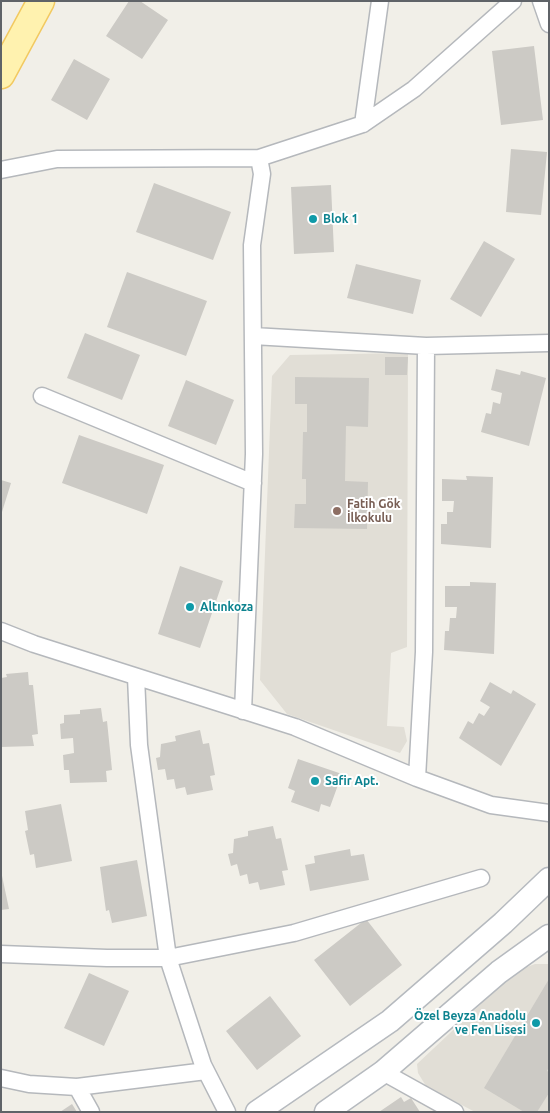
<!DOCTYPE html>
<meta charset="utf-8">
<style>
body{margin:0}
#map{position:relative;width:550px;height:1113px;overflow:hidden;background:#f1efe8;font-family:Ubuntu,sans-serif}
canvas{display:block}
.frame{position:absolute;inset:0;border:2px solid #5f6368;pointer-events:none}
</style>
<div id="map">
<canvas width="550" height="1113"></canvas>
<div class="frame"></div>
</div>
<script>
const c = document.querySelector('canvas').getContext('2d');
c.lineJoin = 'round';
function fillPath(path, color) {
  c.fillStyle = color;
  c.fill(path, 'evenodd');
}
function poly(rows) {
  const path = new Path2D();
  for (const r of rows) {
    path.moveTo(r[0], r[1]);
    for (let i = 2; i < r.length; i += 2) path.lineTo(r[i], r[i + 1]);
  }
  return path;
}
function stroke(path, color, width, dash) {
  c.strokeStyle = color;
  c.lineWidth = width;
  c.lineCap = dash ? 'butt' : 'round';
  c.setLineDash(dash || []);
  c.stroke(path);
}
function label(font, color, halo, rows, align = 'center') {
  c.font = font + ' Ubuntu,sans-serif';
  c.lineWidth = 4;
  c.setLineDash([]);
  c.textBaseline = 'middle';
  c.strokeStyle = halo;
  c.fillStyle = color;
  for (const [text, x, y, turn = 0] of rows) {
    c.save();
    c.translate(x, y);
    c.rotate((+turn || 0) * Math.PI / 180);
    c.textAlign = isNaN(turn) ? turn : align;
    if (halo) c.strokeText(text, 0, 0);
    c.fillText(text, 0, 0);
    c.restore();
  }
}
fillPath(poly([
 [408,353,407,647,391,653,387,726,404,727,407,741,400,753,287,714,260,680,272,376,290,355],
 [535,964,549,964,549,1112,475,1112,426,1086,418,1073,417,1064,516,971]
]), '#e1ded6');
fillPath(poly([
 [129,1,140,1,168,20,142,59,106,36],
 [534,46,543,120,501,125,492,51],
 [74,59,110,79,87,120,51,100],
 [511,149,547,152,541,215,506,212],
 [154,183,231,212,213,260,136,232],
 [331,185,334,252,294,254,291,187],
 [484,241,515,259,481,317,450,299],
 [356,264,421,280,413,314,347,298],
 [127,272,207,301,186,356,107,327],
 [85,333,140,355,122,400,67,378],
 [385,357,408,357,407,375,385,375],
 [496,369,520,375,521,371,546,378,529,446,481,432,486,413,491,414,493,402,500,404,502,393,491,390],
 [295,377,369,378,368,427,346,426,345,481,368,482,367,529,294,528,295,504,306,504,306,479,302,479,303,432,307,432,307,404,295,404],
 [186,380,234,400,216,445,168,426],
 [79,435,164,465,147,514,62,483],
 [466,476,493,477,491,548,441,544,441,524,447,524,447,512,453,512,454,501,442,501,442,479,467,480],
 [1,480,11,483,2,512,1,512],
 [180,566,223,581,200,648,158,634],
 [470,582,496,583,494,654,444,650,445,631,449,631,450,618,456,618,457,607,445,607,445,586,470,586],
 [28,672,29,685,33,685,38,734,32,735,34,746,1,747,1,678,7,677,6,674],
 [490,682,511,694,513,690,536,704,501,766,459,738,468,721,473,724,479,713,484,716,490,707,480,701],
 [101,708,103,722,107,721,112,770,106,771,107,782,70,783,69,770,64,770,63,755,74,753,73,738,61,739,60,724,64,723,64,715,80,714,80,710],
 [200,730,203,744,209,743,215,775,210,776,213,790,187,795,185,787,176,789,174,779,167,780,165,769,158,770,156,758,160,757,161,744,176,741,175,736],
 [298,759,342,774,330,807,321,804,319,812,291,802,295,791,288,788],
 [61,804,72,861,36,868,34,854,30,855,25,831,28,830,25,811],
 [273,826,276,839,281,838,288,870,282,871,285,885,260,890,258,882,249,884,247,874,240,876,237,864,231,866,228,854,233,853,234,839,248,836,248,831],
 [350,849,351,856,364,854,369,880,310,891,305,865,315,863,314,856],
 [137,860,147,916,112,923,109,910,106,911,100,867],
 [1,871,9,909,1,910],
 [366,919,402,965,350,1006,314,960],
 [89,973,129,991,104,1046,64,1028],
 [549,979,549,1067,547,1071,549,1072,549,1093,537,1112,524,1112,484,1088],
 [270,996,301,1036,257,1070,226,1031],
 [401,1097,404,1102,411,1098,420,1112,379,1112],
 [72,1104,77,1112,60,1112]
]), '#cccac5');
const street = poly([
 [541,1,549,24],
 [363,124,380,1],
 [1,170,57,159,259,158,363,124,414,89,513,1],
 [253,336,426,346,549,343],
 [42,396,253,483],
 [1,631,34,644,295,727,417,778,491,805,549,813],
 [136,677,139,745,168,958,203,1065,227,1112],
 [243,711,254,454,252,245,262,174,259,158],
 [417,778,424,652,426,346],
 [1,954,107,958,168,958,294,933,481,878],
 [383,1072,455,1112],
 [1,1078,29,1084,77,1087,206,1071],
 [77,1087,91,1112]
]);
const secondary = poly([
 [257,1112,390,1021,503,923,549,879],
 [326,1112,383,1072,499,972,549,936]
]);
const primary = poly([
 [1,75,41,1]
]);
stroke(street, '#b5b8bc', 19);
stroke(secondary, '#b6babf', 25);
stroke(primary, '#f2c960', 29);
stroke(street, '#fff', 16);
stroke(secondary, '#fff', 22);
stroke(primary, '#fff2af', 26);
for (const [x, y, r, color] of [
 [313,219,5,"#0f9aa8"],
 [337,511,5,"#8d6e63"],
 [190,607,5,"#0f9aa8"],
 [315,781,5,"#0f9aa8"],
 [536,1023,5,"#0f9aa8"]
]) {
  const dot = new Path2D();
  dot.arc(x, y, r, 0, 2 * Math.PI);
  c.fillStyle = color;
  c.fill(dot);
  stroke(dot, '#fff', 2);
}
label('bold 12px', '#0d838f', '#fff', [
 ["Blok 1",323,219],
 ["Altınkoza",200,607],
 ["Safir Apt.",325,781],
 ["Özel Beyza Anadolu",526,1016,"right"],
 ["ve Fen Lisesi",526,1030,"right"]
], 'left');
label('bold 12px', '#785e54', '#fff', [
 ["Fatih Gök",347,504],
 ["İlkokulu",347,518]
], 'left');
</script>
